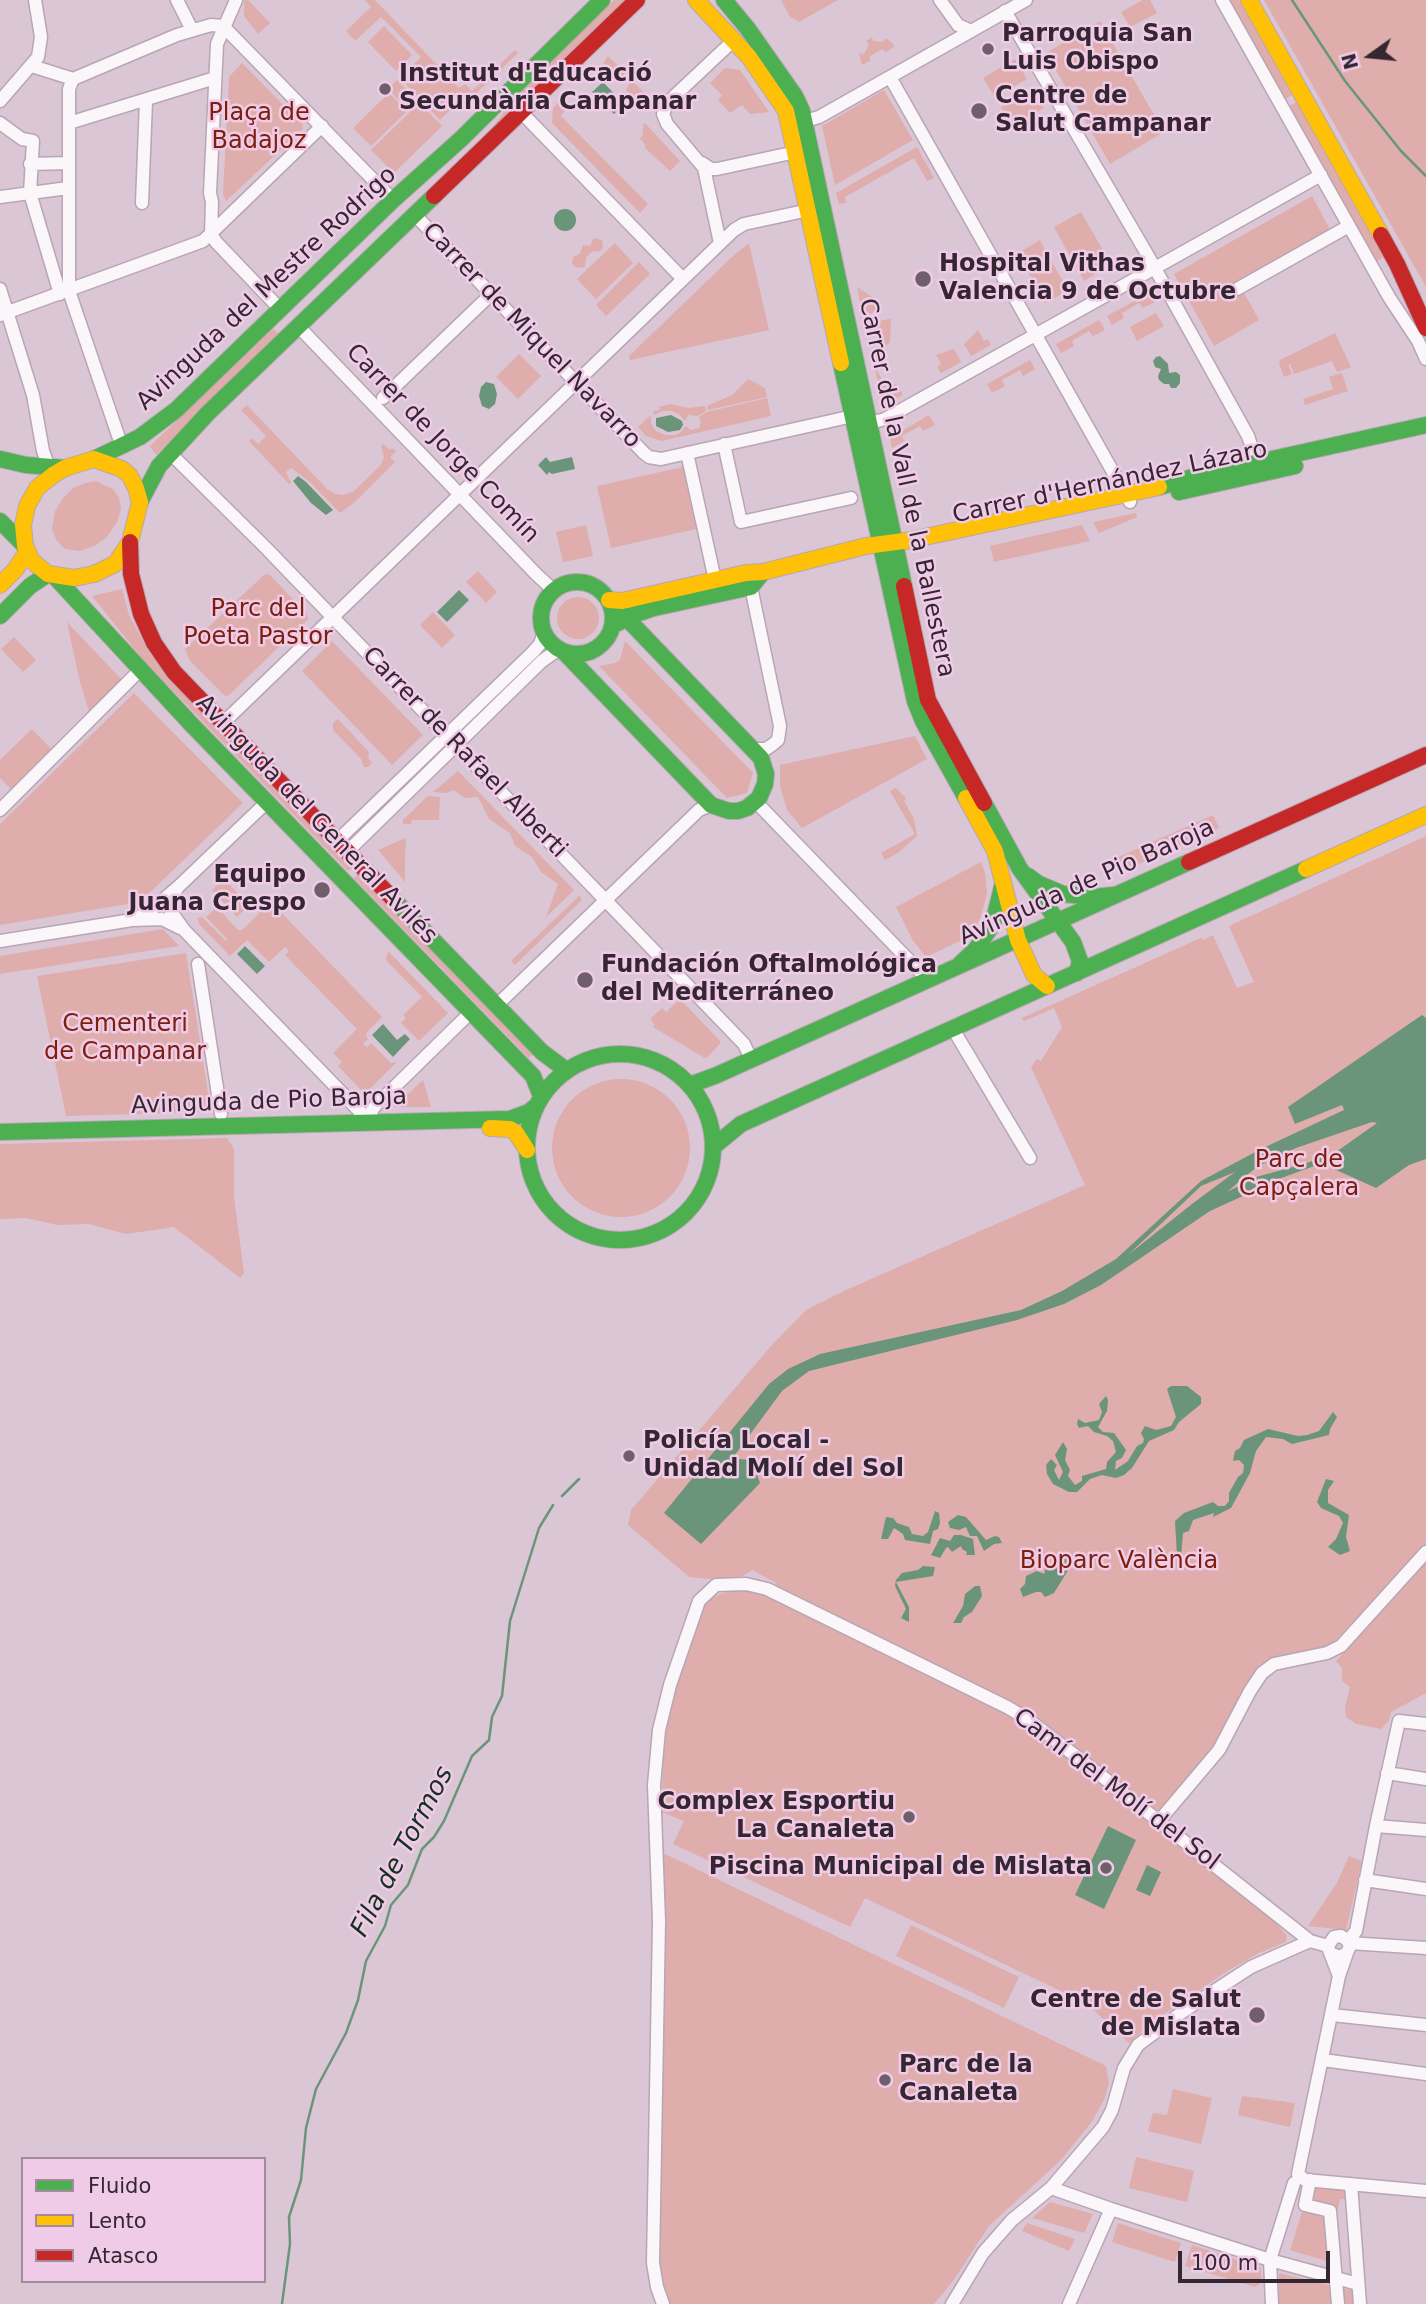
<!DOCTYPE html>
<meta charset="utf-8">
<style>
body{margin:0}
#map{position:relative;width:1426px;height:2304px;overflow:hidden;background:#dbc6d6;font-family:"DejaVu Sans",sans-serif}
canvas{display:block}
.legend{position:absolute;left:21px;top:2157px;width:245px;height:126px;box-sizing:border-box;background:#f0cbe8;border:2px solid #a5899f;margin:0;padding:9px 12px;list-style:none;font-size:21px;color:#352732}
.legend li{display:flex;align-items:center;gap:14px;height:35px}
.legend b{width:35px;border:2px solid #a5899f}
.north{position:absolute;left:1335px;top:21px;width:70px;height:70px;-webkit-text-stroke:5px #f0cbe8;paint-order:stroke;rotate:255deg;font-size:19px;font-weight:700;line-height:28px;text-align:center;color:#352732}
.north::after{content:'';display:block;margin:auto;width:24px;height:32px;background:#352732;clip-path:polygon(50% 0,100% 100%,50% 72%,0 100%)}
.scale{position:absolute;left:1178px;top:2251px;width:152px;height:32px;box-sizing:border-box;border:4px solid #352732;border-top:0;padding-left:9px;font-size:21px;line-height:24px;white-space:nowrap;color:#352732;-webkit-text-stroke:5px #f0cbe8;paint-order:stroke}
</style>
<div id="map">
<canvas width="1426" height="2304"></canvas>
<ul class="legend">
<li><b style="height:9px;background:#4caf50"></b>Fluido</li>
<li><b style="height:9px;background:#ffc107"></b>Lento</li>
<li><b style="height:9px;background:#c62828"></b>Atasco</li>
</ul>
<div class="north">N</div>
<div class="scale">100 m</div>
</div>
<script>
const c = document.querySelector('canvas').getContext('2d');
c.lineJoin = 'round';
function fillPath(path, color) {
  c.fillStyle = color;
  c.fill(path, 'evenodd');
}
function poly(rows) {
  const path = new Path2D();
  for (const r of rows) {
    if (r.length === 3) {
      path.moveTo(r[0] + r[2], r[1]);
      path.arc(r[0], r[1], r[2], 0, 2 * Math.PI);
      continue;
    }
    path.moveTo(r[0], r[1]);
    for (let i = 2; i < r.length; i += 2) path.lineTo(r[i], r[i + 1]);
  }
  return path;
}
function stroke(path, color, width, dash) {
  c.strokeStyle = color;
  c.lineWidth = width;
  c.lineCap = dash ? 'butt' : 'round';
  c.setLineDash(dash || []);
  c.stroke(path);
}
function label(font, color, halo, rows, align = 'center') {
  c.font = font + ' "DejaVu Sans",sans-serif';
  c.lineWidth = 5;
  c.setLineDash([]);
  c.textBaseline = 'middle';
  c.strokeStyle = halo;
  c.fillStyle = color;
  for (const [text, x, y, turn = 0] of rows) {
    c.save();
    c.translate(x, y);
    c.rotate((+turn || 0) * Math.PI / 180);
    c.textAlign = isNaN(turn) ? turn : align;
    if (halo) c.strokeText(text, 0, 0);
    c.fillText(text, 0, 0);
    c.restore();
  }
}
fillPath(poly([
 [244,0,248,0,270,23,258,34,244,16],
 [365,0,375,0,459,88,465,84,472,91,515,50,518,53,466,103,461,99,440,120,400,78,421,57,381,17,355,41,346,31,371,7],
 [614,0,626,0,489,132,517,94],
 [781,0,838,0,799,22,790,17],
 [1143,0,1150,0,1157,13,1130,27,1121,12],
 [1229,0,1239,0,1292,95,1284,100],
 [1264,0,1426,0,1426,287,1315,90],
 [1100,21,1164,132,1110,164,1046,53],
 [384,26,412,55,396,71,368,42],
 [872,37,873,41,883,42,886,38,895,46,886,52,882,49,870,56,870,61,862,65,859,53,864,54,869,44,866,41],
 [608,56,627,74,621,82,618,82,602,66],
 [1015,59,1027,79,995,97,983,78],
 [242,63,302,124,303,129,226,201,223,194,229,77],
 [725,68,740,70,769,112,750,114,742,105,730,113,718,100,722,95,710,83],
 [397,80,442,126,394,173,371,150,410,112,388,89],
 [631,80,650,98,644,106,641,106,626,90],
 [1033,89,1044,108,1012,127,1001,107],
 [884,90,913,140,835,185,822,126],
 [389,93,407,111,371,146,353,128],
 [560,100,563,100,568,106,561,116,648,204,640,213,552,123,553,108],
 [1296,102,1383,257,1376,262,1289,107],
 [645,123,680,161,670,171,645,148,645,144,640,139,643,134,643,125],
 [917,147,934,178,927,181,914,158,845,197,846,203,839,204,836,193],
 [1312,196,1335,239,1243,291,1259,320,1214,346,1174,274],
 [1081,212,1111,264,1084,281,1054,227],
 [594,238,602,240,603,249,598,252,593,251,586,257,585,267,577,268,572,264,573,257,580,254,583,245,590,246],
 [1040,240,1068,291,1045,303,1018,253],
 [615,243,633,263,596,299,577,279],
 [749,243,769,330,630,360,629,356,734,255],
 [639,262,650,274,606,316,596,305],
 [857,287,882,303,877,310,863,318],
 [1149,293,1155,302,1143,308,1139,303,1122,313,1124,318,1112,325,1107,316],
 [1156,313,1164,326,1137,341,1130,327],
 [891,319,890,342,885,347,873,325,883,320],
 [1099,320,1105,330,1093,336,1089,331,1072,341,1074,346,1061,353,1056,344],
 [273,329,279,334,156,455,150,446],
 [978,330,984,341,988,339,991,345,971,356,964,344],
 [1335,333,1351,367,1337,372,1332,361,1294,374,1290,364,1288,365,1292,374,1284,377,1279,363,1280,360],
 [954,349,961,362,941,373,937,367,941,364,936,355],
 [519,354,541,376,518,399,496,377],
 [1030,360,1035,369,1023,376,1020,370,1002,380,1005,386,992,393,987,384],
 [874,366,887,388,896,384,903,395,884,405],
 [1342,373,1348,391,1305,405,1303,399,1333,389,1329,377],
 [748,379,765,388,767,397,708,410,707,406,732,395],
 [767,398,771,416,661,441,646,436,638,427,651,415,651,424,656,431,665,435,675,435,681,432,685,426,691,430,699,428,701,423,699,417,707,412],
 [671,404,688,408,705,406,706,411,698,416,688,415,685,421,679,414,671,411,663,411,654,415,653,411,660,410,659,407],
 [247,405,328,490,335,494,343,495,353,492,381,465,384,457,381,446,383,444,390,450,393,448,396,451,390,457,395,462,355,502,340,513,310,482,291,468,286,472,291,483,289,484,249,441,252,438,258,444,266,436,241,410],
 [929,415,935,425,923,431,920,426,902,436,904,441,892,448,890,438],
 [683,467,696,529,611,548,597,486],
 [96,481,114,490,119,498,121,509,117,522,107,537,94,546,80,551,65,549,57,541,52,530,55,511,63,498,72,489,85,483],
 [1136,513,1137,517,1099,533,1093,522],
 [586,525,593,556,563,562,556,532],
 [1082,525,1090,541,994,562,990,546],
 [478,571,497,592,486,603,466,582],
 [265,574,270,575,284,590,307,614,308,619,229,695,225,696,190,661,185,649],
 [122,589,129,615,150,654,352,868,348,871,145,662,92,596],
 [578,618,21],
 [433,612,455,635,442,648,420,625],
 [67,622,124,682,90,715,79,678],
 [14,637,36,660,23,672,1,649],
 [332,641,423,735,392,765,302,671],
 [625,641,753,773,747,793,727,798,599,666,615,663,620,660],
 [134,693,243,803,140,902,0,925,0,824],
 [338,719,369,752,368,758,372,763,368,767,364,767,361,759,333,730,333,723],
 [32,729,53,751,12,790,0,778,0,760],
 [915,736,927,759,802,828,787,810,780,786,780,765],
 [458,771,574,890,546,917,558,884,541,872,532,857,515,846,510,833,489,819,478,797,465,798,454,790,447,793,433,792],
 [896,788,906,798,904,801,914,819,917,836,899,852,885,860,881,853,915,834,890,791],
 [428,796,440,797,439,820,412,820,411,824,403,824,403,820],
 [1213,815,1219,828,1118,873,1112,860],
 [1426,836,1426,1545,1332,1644,1326,1648,1280,1657,1264,1663,1254,1674,1214,1749,1161,1813,1020,1707,774,1587,776,1583,752,1570,743,1576,718,1580,689,1577,628,1525,631,1510,771,1346,806,1310,846,1290,1085,1185,1031,1067,1037,1059,1041,1061,1062,1027,1054,1008,1024,1021,1022,1018,1201,938,1203,940,1213,935,1237,988,1254,982,1229,926],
 [406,838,405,860,405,882,378,850],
 [981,862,985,872,987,894,980,919,971,933,962,940,926,957,912,939,896,907],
 [358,874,533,1054,529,1058,354,878],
 [224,879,249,905,237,917,212,890],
 [580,895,581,901,515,965,511,961],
 [271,902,382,1017,367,1032,366,1036,368,1039,363,1044,367,1047,371,1043,391,1063,397,1062,365,1094,338,1066,342,1062,333,1053,357,1029,285,955,289,951,285,947,269,962,247,940,230,956,199,924,198,918,202,917,226,941,227,939,206,917,217,907,238,930,242,930],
 [163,929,179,946,0,974,0,956],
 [388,951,448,1013,419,1041,401,1023,406,1018,403,1015,422,997,386,960],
 [186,953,209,1099,204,1112,66,1116,37,976],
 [680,999,721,1042,707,1058,703,1057,653,1027,655,1025,650,1019,662,1008,666,1012],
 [621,1148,69],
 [423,1080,431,1107,394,1107],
 [227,1138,234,1149,234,1197,244,1273,240,1278,174,1227,126,1234,89,1224,57,1225,26,1218,0,1219,0,1144],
 [1426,1561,1426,1693,1391,1712,1389,1721,1381,1729,1356,1724,1346,1717,1345,1708,1350,1687,1342,1681,1342,1668,1336,1661],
 [736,1589,752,1591,771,1597,1013,1714,1238,1891,1273,1920,1287,1936,1286,1942,1259,1953,1229,1970,1148,2025,1129,2043,1086,2003,865,1898,850,1927,673,1844,684,1821,662,1812,663,1754,669,1704,701,1611,711,1598],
 [663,1853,1106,2066,1109,2083,1104,2100,1091,2123,1061,2160,989,2226,953,2281,934,2304,668,2304,658,2260,664,1918],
 [1349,1856,1362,1861,1346,1930,1308,1926,1337,1883],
 [911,1925,1019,1977,1004,2008,896,1956],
 [1173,2089,1212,2098,1201,2144,1148,2131,1153,2113,1167,2115],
 [1242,2096,1295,2103,1290,2127,1238,2115],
 [1136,2157,1194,2171,1187,2202,1129,2188],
 [1316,2185,1343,2189,1349,2200,1340,2199,1338,2209,1313,2204],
 [1050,2202,1093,2214,1084,2233,1032,2218],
 [1304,2206,1327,2213,1330,2262,1290,2250],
 [1027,2223,1075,2239,1069,2251,1022,2231],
 [1118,2223,1181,2243,1175,2262,1112,2242],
 [1192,2245,1260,2267,1262,2282,1255,2287,1185,2266],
 [1279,2273,1353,2291,1354,2304,1279,2304]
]), '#deadac');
fillPath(poly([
 [603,82,624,104,614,114,592,92],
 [565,220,11],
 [1160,356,1168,364,1169,373,1176,372,1180,375,1180,383,1176,388,1171,388,1169,384,1164,384,1159,380,1158,376,1161,369,1155,367,1153,361,1156,357],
 [486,382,494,384,497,394,495,404,489,409,482,406,479,396,481,387],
 [671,415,682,421,683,425,680,430,668,432,656,426,656,418],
 [546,457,550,462,572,457,575,469,552,474,549,472,547,475,538,465],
 [298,476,306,482,333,510,326,515,311,503,293,481],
 [459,590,469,600,447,622,437,612],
 [245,946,265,966,257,974,237,954],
 [1422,1015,1426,1018,1426,1159,1409,1165,1376,1188,1334,1169,1336,1158,1257,1187,1253,1189,1254,1191,1210,1211,1101,1285,1064,1304,1017,1320,809,1371,782,1391,729,1463,740,1459,748,1460,754,1467,760,1483,701,1544,664,1513,769,1384,788,1369,820,1354,1021,1310,1062,1291,1116,1259,1201,1181,1259,1150,1344,1110,1342,1105,1295,1124,1288,1107],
 [1372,1122,1377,1123,1336,1152,1304,1164,1256,1177,1227,1192,1258,1166,1296,1148],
 [1235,1172,1192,1204,1128,1255,1201,1186],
 [383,1024,397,1040,405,1034,410,1039,393,1057,372,1035],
 [1171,1386,1187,1386,1201,1397,1201,1404,1179,1422,1174,1430,1149,1441,1132,1468,1124,1475,1116,1478,1102,1475,1090,1479,1077,1492,1069,1492,1053,1484,1047,1474,1046,1465,1051,1459,1057,1465,1054,1470,1059,1480,1063,1472,1055,1455,1063,1442,1067,1449,1065,1460,1070,1470,1068,1476,1075,1485,1082,1481,1082,1476,1106,1469,1107,1462,1116,1452,1113,1441,1107,1436,1094,1432,1088,1426,1079,1428,1077,1424,1078,1419,1085,1423,1099,1420,1102,1412,1099,1404,1106,1396,1108,1400,1107,1411,1098,1427,1103,1432,1114,1433,1126,1450,1122,1458,1116,1461,1115,1470,1128,1461,1137,1446,1143,1443,1144,1439,1141,1433,1145,1426,1156,1430,1171,1426,1176,1417,1167,1389],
 [1333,1412,1337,1417,1330,1429,1329,1435,1292,1444,1283,1439,1266,1437,1256,1451,1250,1473,1231,1508,1213,1517,1214,1513,1193,1520,1189,1531,1183,1533,1181,1557,1177,1557,1175,1521,1184,1513,1213,1502,1218,1506,1225,1506,1229,1501,1229,1493,1238,1477,1243,1473,1244,1465,1239,1460,1233,1461,1235,1451,1240,1448,1244,1440,1268,1429,1298,1436,1307,1435,1319,1431],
 [1326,1479,1334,1481,1328,1490,1328,1503,1349,1515,1346,1537,1350,1551,1340,1555,1328,1547,1336,1539,1343,1523,1339,1516,1321,1508,1317,1502],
 [935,1511,939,1513,940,1523,938,1529,933,1531,930,1544,905,1540,903,1534,894,1528,888,1539,881,1539,886,1517,893,1518,897,1523,909,1527,912,1534,923,1536,928,1532],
 [958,1515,966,1517,986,1540,995,1536,999,1537,1002,1543,994,1544,984,1551,977,1536,970,1536,966,1527,959,1530,950,1528,948,1522],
 [954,1535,961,1535,973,1539,975,1555,966,1555,967,1552,962,1549,961,1546,952,1552,948,1547,946,1548,940,1558,931,1555,940,1538,950,1541],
 [1059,1553,1073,1555,1075,1559,1054,1593,1045,1597,1041,1592,1036,1592,1023,1597,1020,1589,1025,1584,1026,1576,1037,1571,1044,1574,1047,1564,1055,1565],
 [923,1566,935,1567,933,1576,896,1582,909,1607,909,1622,901,1618,906,1609,895,1586,896,1580,902,1573,918,1570],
 [975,1586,980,1586,982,1596,972,1612,964,1617,961,1623,953,1623,963,1606,965,1594],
 [1108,1826,1136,1840,1104,1909,1075,1895],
 [1147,1865,1161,1872,1150,1896,1136,1890]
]), '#6b957a');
stroke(poly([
 [1292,0,1345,81,1401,151,1426,176],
 [562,1496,579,1479],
 [282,2304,290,2244,289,2217,301,2180,306,2128,316,2089,346,2033,358,2000,366,1961,385,1926,391,1905,408,1885,422,1849,434,1837,444,1821,472,1756,489,1740,492,1717,502,1696,510,1621,539,1528,553,1505]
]), '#6b957a', 2.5);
const street = poly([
 [177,0,192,30],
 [236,0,217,44,210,193,212,202,211,234,216,242,281,310],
 [940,0,958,25,971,31],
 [1222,0,1389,297,1418,341,1426,359],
 [1005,11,1147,254,1248,436,1257,462],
 [223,26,393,200],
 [32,66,73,79,177,35,211,25,223,26],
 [890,77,1130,502],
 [73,79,69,89,69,291,122,447],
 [0,101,38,57,41,37,35,0],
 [521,112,683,279],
 [805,121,819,117,1026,0],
 [0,123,22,139,33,141,30,193,60,294],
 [69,123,215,78],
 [702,163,711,169,717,169,796,152],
 [30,164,69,163],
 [0,197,68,188],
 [142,203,146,101],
 [415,215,644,453,649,457,661,459,853,416,870,423,885,419,1321,175],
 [720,243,704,168,667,124,663,114,668,102,734,40],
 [0,289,33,395,43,451,49,467],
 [1237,289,1349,226],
 [0,315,203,241,322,126],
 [298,326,537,575,549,586,557,588],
 [383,398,485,300],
 [724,444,741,522,851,498],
 [170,453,267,549,744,1044,751,1059],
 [687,453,715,580],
 [751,587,780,726,778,740,772,745,766,749,753,749],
 [222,724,734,230,744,224,809,210],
 [756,802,928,980],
 [0,810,140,670],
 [337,841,533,652,540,644,544,632],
 [347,852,542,661,559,649],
 [178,887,171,898,170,910,184,930,370,1122],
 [137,918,149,912,178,887,267,802],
 [0,941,132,920,162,919,180,928],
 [198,964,221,1114],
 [496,1006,699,810,711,805],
 [953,1029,1030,1158],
 [370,1122,372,1110,376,1105,471,1012],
 [1387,1773,1426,1779],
 [1159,1821,1219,1750,1250,1691,1262,1673,1274,1664,1327,1653,1341,1646,1426,1552],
 [1376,1826,1426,1830],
 [1365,1880,1426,1889],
 [1348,1941,1356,1931,1376,1826,1399,1721,1426,1724],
 [1349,1943,1426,1948],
 [1330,1953,1340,1957,1347,1953,1350,1946,1347,1940,1341,1936,1334,1937,1328,1946,1329,1950,1339,1976],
 [1347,1953,1339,1976,1298,2174,1305,2180,1426,2191],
 [1332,2015,1426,2025],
 [1323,2060,1426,2074],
 [1310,2180,1305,2205,1330,2211,1338,2304],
 [1351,2184,1360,2304],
 [1051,2188,1111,2209,1270,2260,1358,2284],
 [663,2304,657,2287,653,2263,659,1921,654,1785,659,1730,670,1685,699,1601,716,1585,746,1584,767,1589,1007,1707,1029,1720,1108,1781,1310,1941,1328,1946],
 [952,2304,983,2253,1012,2220,1051,2188,1103,2127,1112,2110,1124,2068,1138,2045,1185,2010,1251,1967,1310,1941],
 [1069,2304,1111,2209],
 [1272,2304,1270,2260,1294,2183]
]);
const fast = poly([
 [724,0,748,29,795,96,802,111,904,586],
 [841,363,915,701,923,721,966,798],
 [0,459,26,465,65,468],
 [94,459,140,437,176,410,393,200,461,139,602,0],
 [1159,487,1200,475,1426,425],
 [1179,492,1295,466],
 [140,502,159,466,208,413,434,196],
 [0,521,25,546],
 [55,577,192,725,533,1076,541,1096],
 [577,618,36],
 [0,616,30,586,48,574],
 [618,623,630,616,654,608,751,587,763,572],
 [564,652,711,805,729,811,738,811,747,808,759,798,765,784,766,774,761,758,609,600],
 [984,803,1020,869,1073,942,1080,961,1077,973],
 [1028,876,1039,884,1063,894,1094,897,1114,895],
 [395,901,542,1052,566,1070],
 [960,964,976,949,993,924,1002,887],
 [620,1147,93],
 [690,1085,717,1075,1189,862],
 [0,1132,510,1119,529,1112,535,1107],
 [713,1147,741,1124,1306,869]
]);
const slow = poly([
 [696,0,749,57,786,111,841,363],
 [1249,0,1381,235],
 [94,459,122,469,130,476,136,488,140,502,130,542,115,564,94,574,74,578,48,574,32,561,25,546,23,525,27,506,37,488,53,475,65,468,94,459],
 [0,585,15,570,27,552],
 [609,600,622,601,746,573,763,572,866,546,911,540,1159,487],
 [966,798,995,851,1018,940,1034,975,1047,986],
 [1306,869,1426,815],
 [490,1128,510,1129,516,1133,527,1150]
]);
const jam = poly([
 [434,196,637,0],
 [1381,235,1397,264,1426,328],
 [130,542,131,574,141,614,154,643,174,672,395,901],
 [904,586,928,700,984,803],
 [1189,862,1426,755]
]);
stroke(street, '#b7a6b3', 15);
stroke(fast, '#b7a6b3', 18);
stroke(slow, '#b7a6b3', 18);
stroke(jam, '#b7a6b3', 18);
stroke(street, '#faf6f9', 12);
stroke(fast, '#4caf50', 16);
stroke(slow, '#ffc107', 16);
stroke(jam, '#c62828', 16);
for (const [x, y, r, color] of [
 [988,49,7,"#6f5f6b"],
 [385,89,7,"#6f5f6b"],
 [979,111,9,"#6f5f6b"],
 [923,279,9,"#6f5f6b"],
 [322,890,9,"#6f5f6b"],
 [585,980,9,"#6f5f6b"],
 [629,1456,7,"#6f5f6b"],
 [909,1817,7,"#6f5f6b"],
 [1106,1868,7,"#6f5f6b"],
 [1257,2015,9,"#6f5f6b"],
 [885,2080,7,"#6f5f6b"]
]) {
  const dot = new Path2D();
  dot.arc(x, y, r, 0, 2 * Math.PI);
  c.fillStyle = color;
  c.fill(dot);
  stroke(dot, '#f0cbe8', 2.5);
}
label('bold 24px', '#352732', '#f0cbe8', [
 ["Parroquia San",1002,35],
 ["Luis Obispo",1002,63],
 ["Institut d'Educació",399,75],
 ["Secundària Campanar",399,103],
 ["Centre de",995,97],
 ["Salut Campanar",995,125],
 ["Hospital Vithas",939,265],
 ["Valencia 9 de Octubre",939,293],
 ["Equipo",306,876,"right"],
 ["Juana Crespo",306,904,"right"],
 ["Fundación Oftalmológica",601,966],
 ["del Mediterráneo",601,994],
 ["Policía Local -",643,1442],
 ["Unidad Molí del Sol",643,1470],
 ["Complex Esportiu",895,1803,"right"],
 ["La Canaleta",895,1831,"right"],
 ["Piscina Municipal de Mislata",1092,1868,"right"],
 ["Centre de Salut",1241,2001,"right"],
 ["de Mislata",1241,2029,"right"],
 ["Parc de la",899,2066],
 ["Canaleta",899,2094]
], 'left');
label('24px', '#7c200d', '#f0cbe8', [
 ["Plaça de",259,114],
 ["Badajoz",259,142],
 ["Parc del",258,610],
 ["Poeta Pastor",258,638],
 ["Cementeri",125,1025],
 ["de Campanar",125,1053],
 ["Parc de",1299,1161],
 ["Capçalera",1299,1189],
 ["Bioparc València",1119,1562]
]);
label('24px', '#352732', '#f0cbe8', [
 ["Avinguda del Mestre Rodrigo",267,289,-43],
 ["Carrer de Miquel Navarro",531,336,46],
 ["Carrer de Jorge Comín",442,444,46],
 ["Carrer d'Hernández Lázaro",1110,483,-12],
 ["Carrer de la Vall de la Ballestera",906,488,78],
 ["Carrer de Rafael Alberti",464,753,46],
 ["Avinguda del General Avilés",316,820,46],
 ["Avinguda de Pio Baroja",1087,883,-24],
 ["Avinguda de Pio Baroja",269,1102,-2],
 ["Camí del Molí del Sol",1116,1790,37]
]);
label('italic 26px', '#13321e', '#f0cbe8', [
 ["Fila de Tormos",403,1852,-62]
]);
</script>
